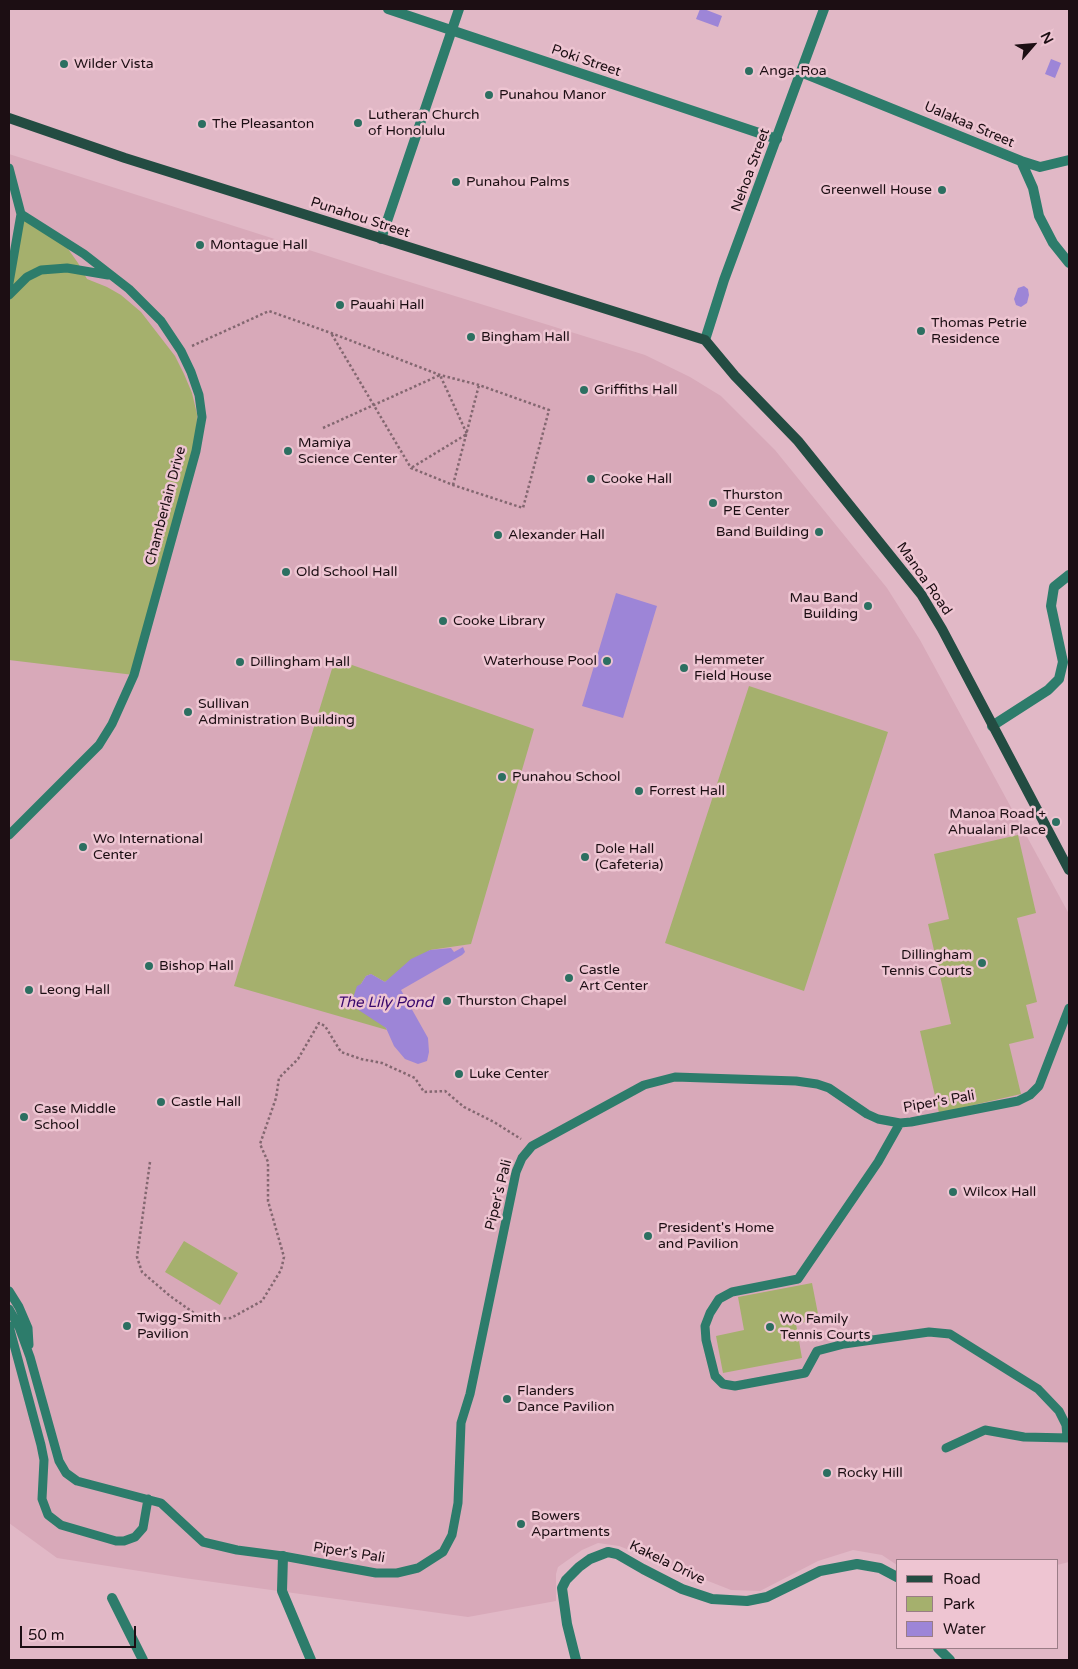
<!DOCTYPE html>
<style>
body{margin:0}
#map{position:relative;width:1078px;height:1669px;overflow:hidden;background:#e1b8c6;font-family:"Varela Round",sans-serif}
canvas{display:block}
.frame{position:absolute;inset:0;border:10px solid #1c0e13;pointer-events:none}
.legend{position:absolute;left:896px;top:1559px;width:162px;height:90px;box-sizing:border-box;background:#eec5d2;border:1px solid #9a7c86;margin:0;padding:6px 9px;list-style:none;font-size:15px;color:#1c0e13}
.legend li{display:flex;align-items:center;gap:10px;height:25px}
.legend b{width:25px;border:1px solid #9a7c86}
.north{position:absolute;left:1008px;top:20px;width:50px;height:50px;-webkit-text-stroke:4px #eec5d2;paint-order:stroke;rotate:63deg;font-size:14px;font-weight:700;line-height:20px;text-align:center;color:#1c0e13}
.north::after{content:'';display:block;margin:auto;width:18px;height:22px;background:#1c0e13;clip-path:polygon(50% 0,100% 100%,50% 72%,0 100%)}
.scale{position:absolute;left:20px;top:1626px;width:116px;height:22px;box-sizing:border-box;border:2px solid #1c0e13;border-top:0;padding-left:6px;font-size:15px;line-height:18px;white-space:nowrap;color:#1c0e13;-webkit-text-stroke:4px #eec5d2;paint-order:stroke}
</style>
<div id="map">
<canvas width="1078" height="1669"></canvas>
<div class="frame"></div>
<ul class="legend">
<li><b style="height:6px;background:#234c42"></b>Road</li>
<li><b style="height:14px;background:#a5b06d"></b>Park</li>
<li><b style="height:14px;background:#9d85d7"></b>Water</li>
</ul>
<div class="north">N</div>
<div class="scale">50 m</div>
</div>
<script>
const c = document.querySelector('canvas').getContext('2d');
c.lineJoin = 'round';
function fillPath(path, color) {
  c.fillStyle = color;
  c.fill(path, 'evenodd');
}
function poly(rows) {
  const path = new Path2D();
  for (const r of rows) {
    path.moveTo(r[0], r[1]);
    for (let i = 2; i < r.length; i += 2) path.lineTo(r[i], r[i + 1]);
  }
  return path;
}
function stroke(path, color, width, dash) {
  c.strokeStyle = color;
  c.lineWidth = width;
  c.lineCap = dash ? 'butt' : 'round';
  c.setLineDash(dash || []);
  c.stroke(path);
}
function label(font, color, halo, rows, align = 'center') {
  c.font = font + ' "Varela Round",sans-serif';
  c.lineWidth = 5;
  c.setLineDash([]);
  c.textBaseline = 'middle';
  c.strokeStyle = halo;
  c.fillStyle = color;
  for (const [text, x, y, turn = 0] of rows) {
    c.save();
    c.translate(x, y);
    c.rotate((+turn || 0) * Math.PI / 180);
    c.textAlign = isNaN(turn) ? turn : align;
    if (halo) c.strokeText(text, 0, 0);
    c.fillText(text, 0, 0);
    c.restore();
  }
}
fillPath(poly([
 [9,154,384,274,645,355,690,377,721,396,775,450,887,588,920,640,1069,914,1069,1562,1057,1565,1057,1560,897,1560,897,1565,882,1555,853,1550,818,1561,760,1591,731,1590,619,1546,598,1543,582,1550,558,1567,556,1574,556,1601,468,1617,184,1578,57,1558,9,1523]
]), '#d8a9b9');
fillPath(poly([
 [21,214,66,246,78,263,87,279,107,287,121,295,141,312,175,356,184,374,192,393,197,414,196,451,134,675,9,660,9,283],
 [335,659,534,729,471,944,430,950,385,982,371,974,366,976,361,984,387,1030,234,986],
 [749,686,888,732,804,991,665,943],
 [1018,835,1036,913,1017,918,1037,1002,1026,1005,1034,1038,1009,1044,1021,1094,939,1113,920,1031,951,1024,928,924,949,919,934,854],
 [184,1241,238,1273,220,1305,165,1272],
 [812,1283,819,1319,796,1324,802,1358,723,1373,716,1336,744,1330,738,1297]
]), '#a5b06d');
fillPath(poly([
 [700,9,704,9,722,16,718,27,696,19],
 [1051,59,1061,63,1055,78,1045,74],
 [1024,286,1028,289,1029,295,1027,303,1021,307,1016,305,1014,299,1018,288],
 [616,593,657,606,623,718,582,706],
 [463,947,465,952,462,955,401,990,428,1038,429,1052,427,1061,418,1064,405,1059,394,1046,386,1028,354,1007,354,995,357,986,361,984,366,976,371,974,385,982,411,959,430,950,451,948,454,952]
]), '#9d85d7');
stroke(poly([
 [192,346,269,311,331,333,440,375,479,385,549,410,523,508,453,485,411,468,331,333],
 [323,428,440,375,467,434,411,468],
 [453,485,479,385],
 [150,1162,137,1257,142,1272,170,1296,204,1320,231,1318,262,1301,281,1270,284,1257,268,1201,268,1162,260,1144,276,1098,279,1078,298,1059,319,1023,325,1026,341,1052,361,1059,382,1063,415,1078,424,1092,445,1091,464,1107,494,1122,521,1139]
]), '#836770', 2.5, [2.5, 2.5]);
stroke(poly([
 [9,168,21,214,9,283],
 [9,295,27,277,41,270,67,268,108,275],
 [9,835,99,745,112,724,134,675,196,451,202,417,199,395,191,372,181,351,161,321,129,289,84,254,21,214],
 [900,1123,878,1162,798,1279,732,1292,719,1299,710,1313,705,1326,706,1340,715,1376,723,1384,735,1386,805,1373,817,1351,844,1344,929,1332,950,1334,1038,1389,1059,1411,1066,1425,1067,1437],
 [9,1291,19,1307,28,1328,29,1345],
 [9,1309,19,1327,30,1357,59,1461,66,1473,77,1481,161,1503,203,1542,237,1550,283,1556,376,1573,397,1573,418,1568,443,1552,452,1535,458,1503,461,1423,470,1394,516,1172,522,1158,532,1146,644,1085,675,1077,796,1081,817,1084,829,1088,867,1114,878,1119,900,1123,911,1122,1018,1101,1030,1095,1039,1086,1069,1008],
 [9,1326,41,1445,44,1460,42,1499,48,1515,61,1525,116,1541,124,1541,135,1537,143,1528,148,1499],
 [946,1448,985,1430,1024,1437,1069,1438]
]), '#2d7c6b', 9);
stroke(poly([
 [388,9,777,139],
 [801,72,1021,161,1033,188,1039,216,1053,243,1069,263],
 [1021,161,1040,167,1069,160],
 [381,239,459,9],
 [992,726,1048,690,1059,679,1063,662,1051,606,1054,587,1069,575],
 [283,1556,282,1591,311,1660],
 [112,1598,143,1660],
 [938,1648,950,1660],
 [576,1660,567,1624,562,1588,566,1580,579,1567,590,1559,608,1552,617,1554,643,1569,682,1589,712,1599,747,1601,767,1597,820,1571,857,1564,880,1568,897,1577]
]), '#2d7c6b', 10);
stroke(poly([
 [705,340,724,280,824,9]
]), '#2d7c6b', 10);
stroke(poly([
 [9,118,125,158,705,340,735,376,798,441,921,594,942,629,1069,870]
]), '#234c42', 10);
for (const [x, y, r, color] of [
 [64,64,5,"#2c6f61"],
 [749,71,5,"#2c6f61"],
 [489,95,5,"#2c6f61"],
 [358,123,5,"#2c6f61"],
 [202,124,5,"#2c6f61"],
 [456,182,5,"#2c6f61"],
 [942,190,5,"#2c6f61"],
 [200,245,5,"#2c6f61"],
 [340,305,5,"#2c6f61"],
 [921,331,5,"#2c6f61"],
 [471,337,5,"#2c6f61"],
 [584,390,5,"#2c6f61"],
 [288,451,5,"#2c6f61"],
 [591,479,5,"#2c6f61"],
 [713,503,5,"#2c6f61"],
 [819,532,5,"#2c6f61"],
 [498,535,5,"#2c6f61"],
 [286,572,5,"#2c6f61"],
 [868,606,5,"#2c6f61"],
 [443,621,5,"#2c6f61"],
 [607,661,5,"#2c6f61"],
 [240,662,5,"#2c6f61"],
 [684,668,5,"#2c6f61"],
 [188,712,5,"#2c6f61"],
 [502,777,5,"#2c6f61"],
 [639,791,5,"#2c6f61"],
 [1056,822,5,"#2c6f61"],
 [83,847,5,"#2c6f61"],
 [585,857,5,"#2c6f61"],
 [982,963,5,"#2c6f61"],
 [149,966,5,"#2c6f61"],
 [569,978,5,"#2c6f61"],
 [29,990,5,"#2c6f61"],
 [447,1001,5,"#2c6f61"],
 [459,1074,5,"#2c6f61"],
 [161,1102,5,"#2c6f61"],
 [24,1117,5,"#2c6f61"],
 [953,1192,5,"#2c6f61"],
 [648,1236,5,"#2c6f61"],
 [127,1326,5,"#2c6f61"],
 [770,1327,5,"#2c6f61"],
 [507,1399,5,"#2c6f61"],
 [827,1473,5,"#2c6f61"],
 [521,1524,5,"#2c6f61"]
]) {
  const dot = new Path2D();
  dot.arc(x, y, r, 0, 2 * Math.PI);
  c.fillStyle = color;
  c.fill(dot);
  stroke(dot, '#eec5d2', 2);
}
label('14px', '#1c0e13', '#eec5d2', [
 ["Poki Street",586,61,19],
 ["Ualakaa Street",969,125,23],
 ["Nehoa Street",751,170,-70],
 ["Punahou Street",360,218,18],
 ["Chamberlain Drive",166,506,-75],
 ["Manoa Road",924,579,55],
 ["Piper's Pali",939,1102,-10],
 ["Piper's Pali",499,1195,-76],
 ["Piper's Pali",349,1553,9],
 ["Kakela Drive",667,1563,26]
]);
label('14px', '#1c0e13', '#eec5d2', [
 ["Wilder Vista",74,64],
 ["Anga-Roa",759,71],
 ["Punahou Manor",499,95],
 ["Lutheran Church",368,115],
 ["of Honolulu",368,131],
 ["The Pleasanton",212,124],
 ["Punahou Palms",466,182],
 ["Greenwell House",932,190,"right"],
 ["Montague Hall",210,245],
 ["Pauahi Hall",350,305],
 ["Thomas Petrie",931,323],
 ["Residence",931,339],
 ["Bingham Hall",481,337],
 ["Griffiths Hall",594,390],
 ["Mamiya",298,443],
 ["Science Center",298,459],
 ["Cooke Hall",601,479],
 ["Thurston",723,495],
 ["PE Center",723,511],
 ["Band Building",809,532,"right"],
 ["Alexander Hall",508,535],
 ["Old School Hall",296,572],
 ["Mau Band",858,598,"right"],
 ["Building",858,614,"right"],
 ["Cooke Library",453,621],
 ["Hemmeter",694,660],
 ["Field House",694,676],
 ["Waterhouse Pool",597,661,"right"],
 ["Dillingham Hall",250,662],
 ["Sullivan",198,704],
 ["Administration Building",198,720],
 ["Punahou School",512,777],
 ["Forrest Hall",649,791],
 ["Manoa Road +",1046,814,"right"],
 ["Ahualani Place",1046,830,"right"],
 ["Wo International",93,839],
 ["Center",93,855],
 ["Dole Hall",595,849],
 ["(Cafeteria)",595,865],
 ["Dillingham",972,955,"right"],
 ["Tennis Courts",972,971,"right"],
 ["Bishop Hall",159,966],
 ["Castle",579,970],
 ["Art Center",579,986],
 ["Leong Hall",39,990],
 ["Thurston Chapel",457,1001],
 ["Luke Center",469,1074],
 ["Castle Hall",171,1102],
 ["Case Middle",34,1109],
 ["School",34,1125],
 ["Wilcox Hall",963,1192],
 ["President's Home",658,1228],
 ["and Pavilion",658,1244],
 ["Twigg-Smith",137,1318],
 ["Pavilion",137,1334],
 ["Wo Family",780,1319],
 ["Tennis Courts",780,1335],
 ["Flanders",517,1391],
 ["Dance Pavilion",517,1407],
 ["Rocky Hill",837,1473],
 ["Bowers",531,1516],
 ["Apartments",531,1532]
], 'left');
label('italic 15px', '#37076c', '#eec5d2', [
 ["The Lily Pond",385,1003]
]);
</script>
